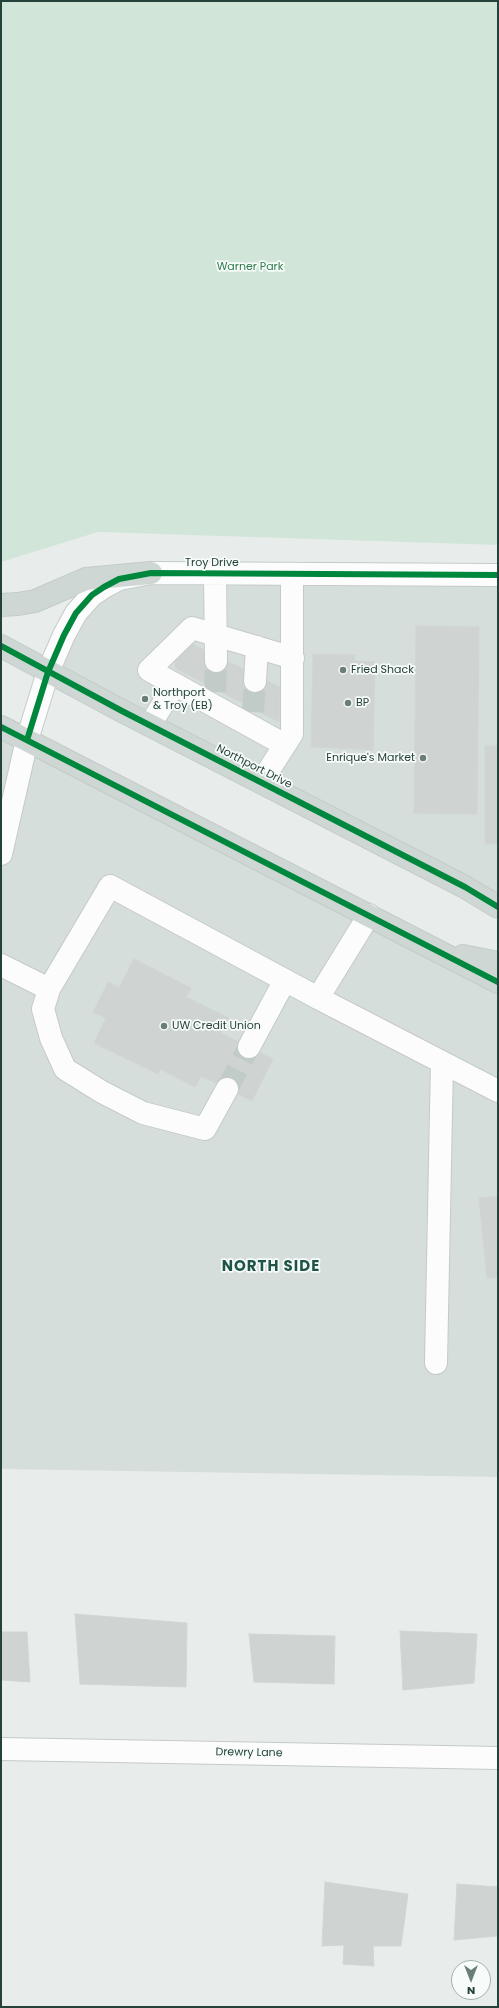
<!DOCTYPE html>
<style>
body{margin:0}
#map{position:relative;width:499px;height:2008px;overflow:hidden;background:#e8edeb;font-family:Poppins,sans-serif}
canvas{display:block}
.frame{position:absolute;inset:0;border:2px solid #24423a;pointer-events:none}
.north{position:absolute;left:451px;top:1960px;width:40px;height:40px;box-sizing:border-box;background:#f7fbf9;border:1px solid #a3b1ad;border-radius:50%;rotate:180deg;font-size:11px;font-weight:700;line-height:16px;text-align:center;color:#24423a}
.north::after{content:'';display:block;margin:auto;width:14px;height:18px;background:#697e78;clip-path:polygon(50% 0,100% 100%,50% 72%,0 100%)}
</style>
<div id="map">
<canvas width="499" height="2008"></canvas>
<div class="frame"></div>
<div class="north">N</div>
</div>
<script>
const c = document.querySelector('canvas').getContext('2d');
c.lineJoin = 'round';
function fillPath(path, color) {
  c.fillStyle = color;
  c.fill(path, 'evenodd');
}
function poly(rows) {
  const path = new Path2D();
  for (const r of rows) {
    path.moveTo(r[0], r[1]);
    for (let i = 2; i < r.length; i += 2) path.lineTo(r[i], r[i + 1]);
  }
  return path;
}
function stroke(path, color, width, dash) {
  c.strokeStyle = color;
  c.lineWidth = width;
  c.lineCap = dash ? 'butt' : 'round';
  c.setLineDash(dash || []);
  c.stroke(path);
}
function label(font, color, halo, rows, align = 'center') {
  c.font = font + ' Poppins,sans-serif';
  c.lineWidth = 3.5;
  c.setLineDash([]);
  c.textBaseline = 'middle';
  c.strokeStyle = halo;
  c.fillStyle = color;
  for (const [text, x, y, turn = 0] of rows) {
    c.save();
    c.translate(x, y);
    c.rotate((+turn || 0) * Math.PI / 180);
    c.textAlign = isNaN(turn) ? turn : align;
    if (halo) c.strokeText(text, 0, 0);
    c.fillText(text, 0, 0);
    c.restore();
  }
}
fillPath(poly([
 [498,575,498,907,48,672,64,635,119,579],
 [1,727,498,982,498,1477,1,1469]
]), '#d6dedb');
fillPath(poly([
 [1,1,498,1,498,545,98,532,1,562]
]), '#d1e6d8');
const building = poly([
 [416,626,479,627,477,814,414,813,416,626],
 [176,636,280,687,279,722,175,668,176,636],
 [313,654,355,655,354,661,375,662,373,750,311,747,313,654],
 [485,746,498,746,498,844,485,844,485,746],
 [134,959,191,988,186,997,229,1018,221,1033,273,1059,252,1101,201,1076,195,1087,160,1069,158,1074,94,1043,106,1018,93,1012,108,982,119,988,134,959],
 [498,1196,498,1277,487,1278,479,1198,498,1196],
 [75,1614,187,1623,186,1687,80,1684,75,1614],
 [400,1631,477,1634,474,1683,403,1690,400,1631],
 [1,1632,27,1632,30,1682,1,1680,1,1632],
 [249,1634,335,1636,334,1684,254,1682,249,1634],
 [325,1882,408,1894,401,1946,373,1946,374,1966,343,1964,344,1945,322,1946,325,1882],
 [457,1884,498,1887,498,1936,454,1940,457,1884]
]);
fillPath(building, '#cfd4d2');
stroke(building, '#d1d6d4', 1);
stroke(poly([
 [215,692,216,661],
 [253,712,255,681],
 [227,1089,249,1047]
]), '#c1cbc8', 22, [22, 11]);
const minor = poly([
 [215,573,216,661],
 [255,681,257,647],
 [150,725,174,686],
 [285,745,149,670,192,628,293,658],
 [261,782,292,734,292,574],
 [1,854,27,740,48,672,64,635,76,613,92,595,104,587,119,579,151,573,498,575],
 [1,965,49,989,110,886,318,998,369,915],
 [49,989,43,1009,51,1038,65,1069,102,1092,143,1113,205,1129,227,1089],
 [318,998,498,1091],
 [249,1047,285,980],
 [436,1363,442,1062],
 [1,1749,498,1758]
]);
const major = poly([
 [1,605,18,604,35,601,86,579,151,573],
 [1,646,122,711,465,887,498,907],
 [1,727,498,982],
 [463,956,498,963]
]);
stroke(minor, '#c5cac8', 24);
stroke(major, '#c3ccc9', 24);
stroke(minor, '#fcfcfc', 22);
stroke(major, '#cfd7d5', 22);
stroke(poly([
 [1,646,122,711,465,887,498,907],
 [1,727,498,982],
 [27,740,48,672,64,635,76,613,92,595,104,587,119,579,151,573,498,575]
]), '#00873e', 6);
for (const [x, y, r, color] of [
 [343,670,4,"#697e78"],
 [145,699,4,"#697e78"],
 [348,703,4,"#697e78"],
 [423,758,4,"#697e78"],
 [164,1026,4,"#697e78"]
]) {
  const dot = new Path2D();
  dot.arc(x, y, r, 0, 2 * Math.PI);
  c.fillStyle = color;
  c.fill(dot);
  stroke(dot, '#f7fbf9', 1.5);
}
label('11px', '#2d7a4b', '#f7fbf9', [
 ["Warner Park",250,267]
]);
label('11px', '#24423a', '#f7fbf9', [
 ["Troy Drive",212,563],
 ["Northport Drive",254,767,27],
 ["Drewry Lane",249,1753,1]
]);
label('11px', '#24423a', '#f7fbf9', [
 ["Fried Shack",351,670],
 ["Northport",153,693],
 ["& Troy (EB)",153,706],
 ["BP",356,703],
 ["Enrique's Market",415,758,"right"],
 ["UW Credit Union",172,1026]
], 'left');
c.letterSpacing = '1px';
label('bold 15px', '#1f5548', '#f7fbf9', [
 ["NORTH SIDE",271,1267]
]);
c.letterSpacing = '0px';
</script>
